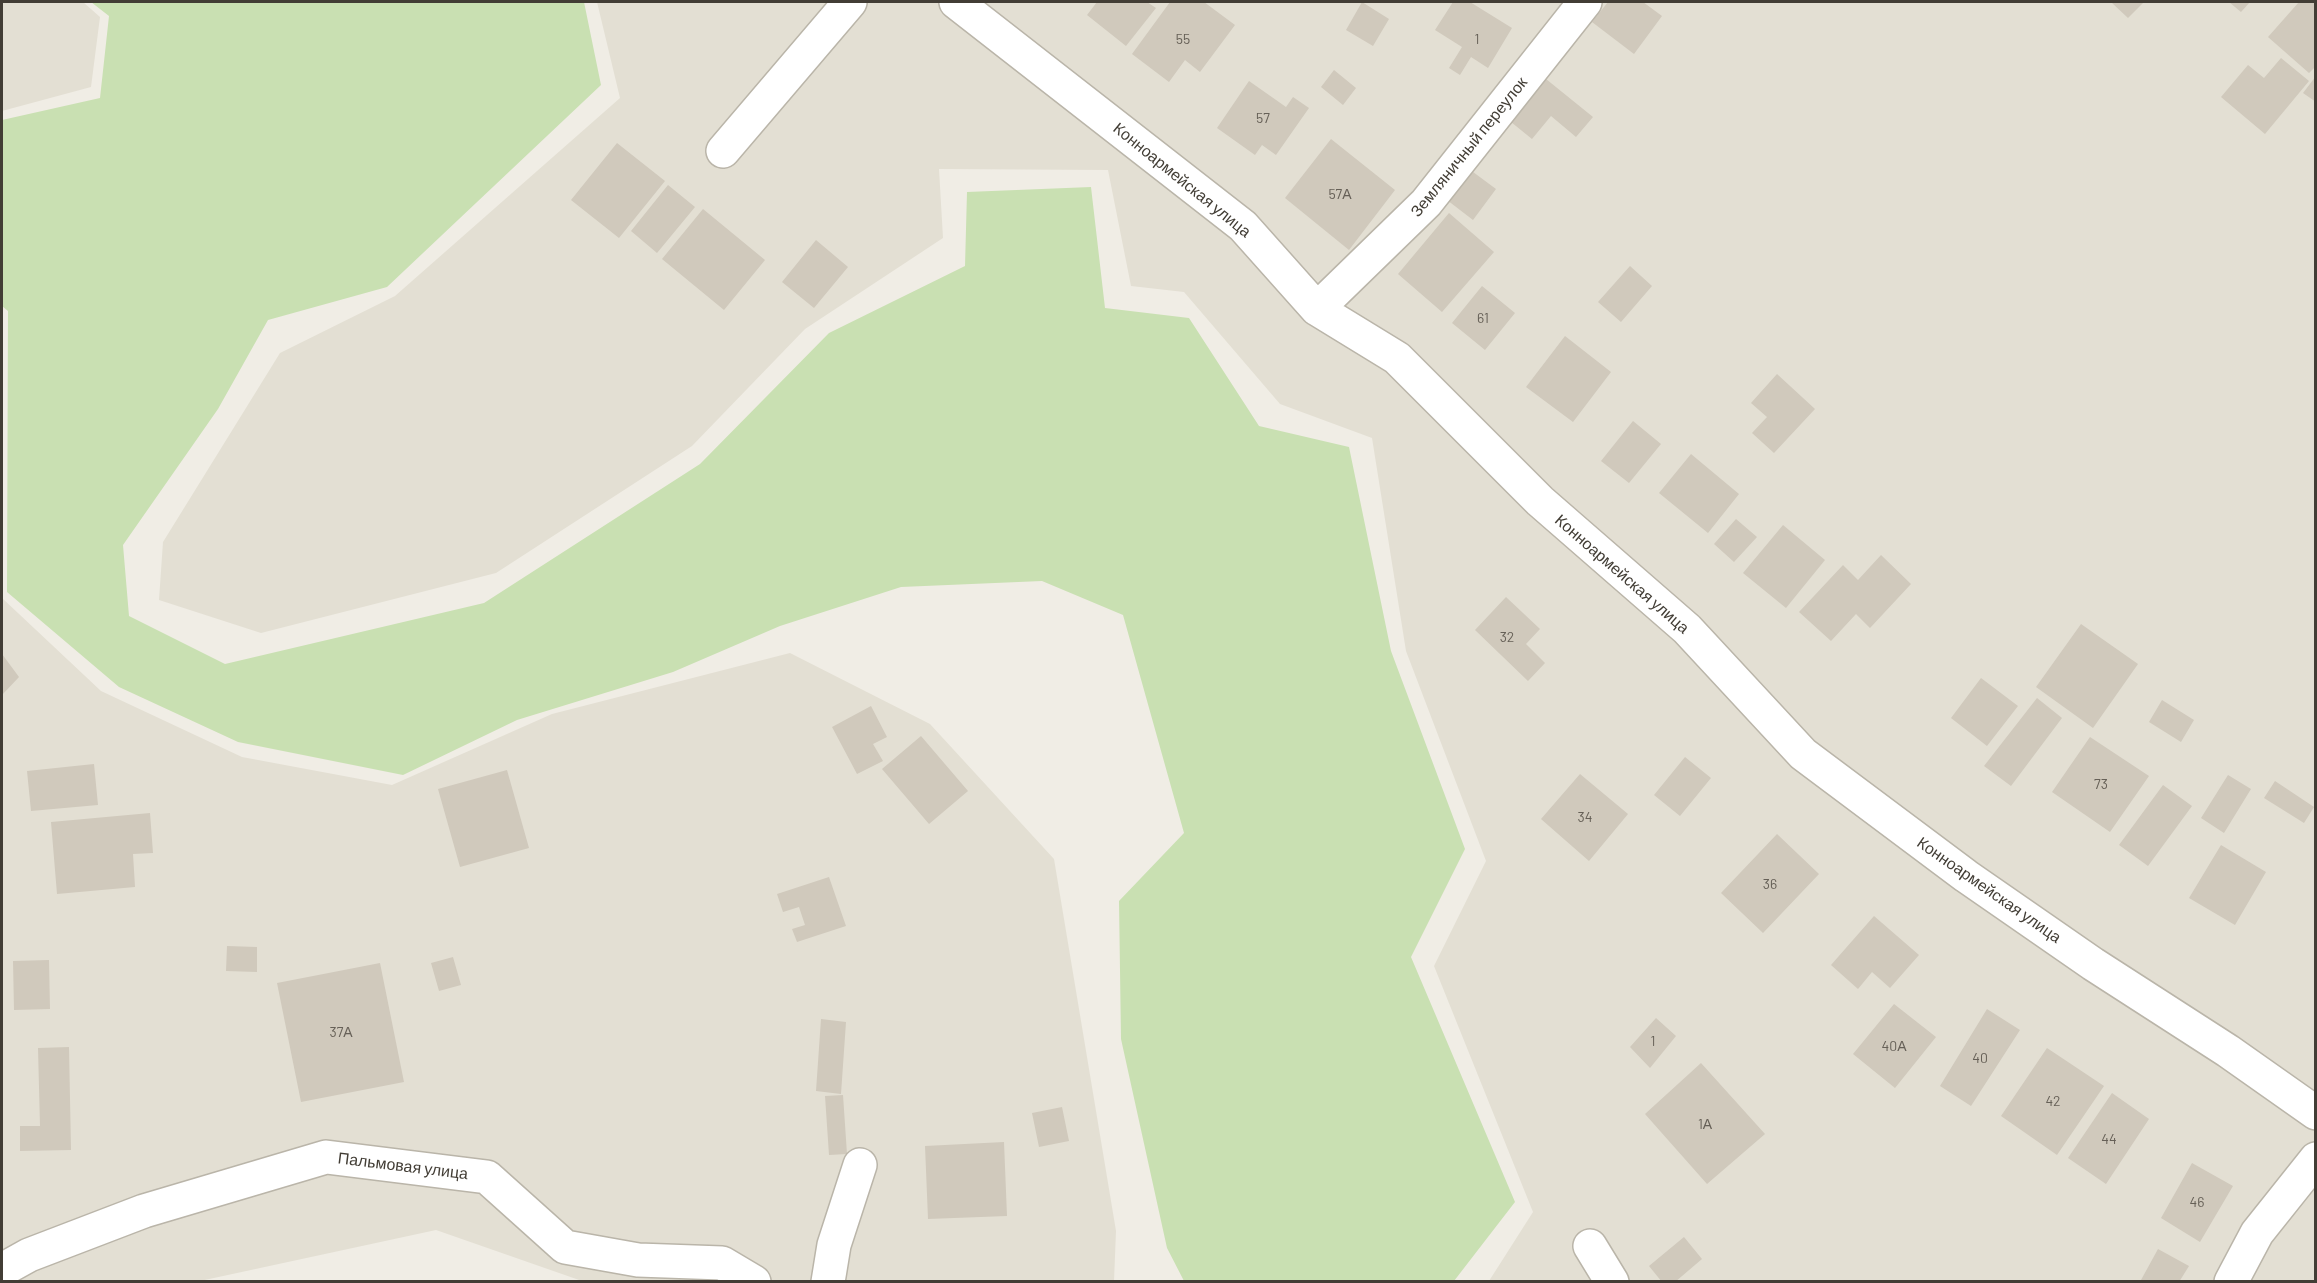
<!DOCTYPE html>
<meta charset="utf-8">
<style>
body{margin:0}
#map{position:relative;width:2317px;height:1283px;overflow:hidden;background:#f0ede5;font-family:Barlow,sans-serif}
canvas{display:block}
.frame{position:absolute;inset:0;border:3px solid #423d35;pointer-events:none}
</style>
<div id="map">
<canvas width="2317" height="1283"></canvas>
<div class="frame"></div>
</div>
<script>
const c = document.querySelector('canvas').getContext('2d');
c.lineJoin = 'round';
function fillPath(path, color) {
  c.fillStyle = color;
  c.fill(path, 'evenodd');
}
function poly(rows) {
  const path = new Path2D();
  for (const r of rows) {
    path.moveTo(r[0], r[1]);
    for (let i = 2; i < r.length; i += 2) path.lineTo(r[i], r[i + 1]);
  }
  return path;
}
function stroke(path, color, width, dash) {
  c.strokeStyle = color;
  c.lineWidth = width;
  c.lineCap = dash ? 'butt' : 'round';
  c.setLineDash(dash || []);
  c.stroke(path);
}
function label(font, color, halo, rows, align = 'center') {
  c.font = font + ' Barlow,sans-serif';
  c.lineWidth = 4.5;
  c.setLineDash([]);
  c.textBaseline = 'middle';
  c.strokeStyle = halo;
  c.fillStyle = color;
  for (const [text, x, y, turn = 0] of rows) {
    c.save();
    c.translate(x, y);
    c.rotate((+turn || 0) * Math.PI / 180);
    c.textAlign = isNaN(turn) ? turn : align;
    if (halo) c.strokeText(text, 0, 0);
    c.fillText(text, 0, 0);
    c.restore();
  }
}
fillPath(poly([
 [2,2,83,2,100,17,91,87,2,111],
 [597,2,2315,2,2315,1281,1489,1281,1533,1212,1434,966,1486,861,1406,651,1372,438,1280,404,1184,292,1131,286,1108,170,939,169,943,238,805,329,692,446,496,573,261,633,159,600,163,542,280,353,395,296,620,98],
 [2,598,101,691,242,757,392,785,552,714,790,653,930,724,1054,859,1116,1231,1114,1281,582,1281,436,1230,200,1281,2,1281]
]), '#e3dfd3');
fillPath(poly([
 [91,2,584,2,601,85,387,287,268,320,218,409,123,545,129,616,225,664,484,603,700,464,829,333,965,266,967,192,1091,187,1105,308,1189,318,1259,426,1349,447,1391,651,1465,849,1411,957,1515,1202,1454,1281,1184,1281,1167,1248,1121,1039,1119,901,1184,833,1123,615,1042,581,901,587,780,626,673,672,517,720,403,775,238,742,119,687,7,592,8,311,2,306,2,120,100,98,109,16]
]), '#c9e0b2');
fillPath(poly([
 [1097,2,1147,2,1156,8,1126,46,1087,15],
 [1170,2,1204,2,1235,25,1200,72,1185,60,1169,82,1132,54],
 [1362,2,1389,19,1373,46,1346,30],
 [1453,2,1470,2,1512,28,1488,68,1471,57,1460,75,1449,68,1462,47,1435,30],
 [1608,2,1643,2,1662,16,1634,54,1592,22],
 [2111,2,2144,2,2128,18],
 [2229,2,2250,2,2241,12],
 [2299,2,2316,2,2316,66,2309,73,2268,37],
 [2281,58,2309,81,2265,134,2221,97,2248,65,2264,78],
 [1334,70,1356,88,1343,105,1321,87],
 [2316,76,2316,102,2303,93],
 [1546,79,1593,117,1576,137,1551,116,1532,139,1511,122],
 [1249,81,1286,107,1293,97,1309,108,1276,155,1262,145,1255,155,1217,128],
 [1331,139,1395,190,1349,250,1285,198],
 [617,143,665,181,619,238,571,200],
 [1469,169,1496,189,1473,220,1447,200],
 [668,185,695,207,657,253,631,231],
 [703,209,765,260,724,310,662,259],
 [1449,213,1494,252,1442,312,1398,274],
 [816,240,848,267,814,308,782,282],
 [1630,266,1652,286,1621,322,1598,302],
 [1482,286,1515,313,1485,350,1452,323],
 [1565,336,1611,372,1573,422,1526,387],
 [1777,374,1815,409,1774,453,1752,433,1767,417,1751,403],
 [1633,421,1661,444,1629,483,1601,461],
 [1691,454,1739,494,1708,533,1659,493],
 [1736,519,1757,537,1734,562,1714,544],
 [1783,525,1825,560,1786,608,1743,573],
 [1881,555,1911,584,1870,628,1856,614,1831,641,1799,612,1843,565,1858,580],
 [1506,597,1540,629,1526,644,1545,663,1528,681,1475,630],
 [2081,624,2138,664,2093,728,2036,687],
 [2,654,19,677,2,695],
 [1981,678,2018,706,1987,746,1951,718],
 [2037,698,2062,718,2011,786,1984,766],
 [2162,700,2194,720,2181,742,2149,722],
 [871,706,887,737,873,744,883,761,857,774,832,727],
 [921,736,968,791,929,824,882,769],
 [2090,737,2149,776,2110,832,2052,792],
 [1685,757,1711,778,1680,816,1654,795],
 [94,764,98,805,31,811,27,771],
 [507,770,529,848,460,867,438,789],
 [1580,774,1628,814,1589,861,1541,819],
 [2228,775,2251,789,2224,833,2201,818],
 [2275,781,2314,807,2304,823,2264,798],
 [2163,785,2192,806,2148,866,2119,845],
 [150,813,153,853,133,854,135,887,57,894,51,822],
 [1777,834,1819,874,1763,933,1721,893],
 [2221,845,2266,872,2235,925,2189,898],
 [829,877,846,926,797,942,792,929,805,925,799,907,783,912,777,894],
 [1874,916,1919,955,1890,988,1872,972,1858,989,1831,965],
 [227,946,257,947,257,972,226,971],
 [453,957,461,985,439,991,431,963],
 [49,960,50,1009,14,1010,13,961],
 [380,963,404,1082,301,1102,277,983],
 [1894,1004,1936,1037,1895,1088,1853,1054],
 [1987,1009,2020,1030,1971,1106,1940,1086],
 [1656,1018,1676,1036,1650,1068,1630,1047],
 [821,1019,846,1022,841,1094,816,1091],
 [69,1047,71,1150,20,1151,20,1126,40,1126,38,1048],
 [2047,1048,2104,1086,2057,1155,2001,1116],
 [1701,1063,1765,1134,1707,1184,1645,1114],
 [2112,1093,2149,1119,2106,1184,2068,1158],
 [843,1095,847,1154,829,1155,825,1096],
 [1062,1107,1069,1141,1039,1147,1032,1113],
 [1004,1142,1007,1216,928,1219,925,1146],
 [2192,1163,2233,1186,2200,1242,2161,1218],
 [1684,1237,1702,1259,1675,1282,1662,1282,1649,1266],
 [2158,1249,2189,1266,2179,1282,2144,1282,2141,1280]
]), '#d0c9bc');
const minor = poly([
 [956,2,1243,226,1317,309,1397,358,1540,501,1687,629,1803,754,1966,876,2093,964,2228,1051,2316,1113],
 [723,151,850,2],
 [1317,309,1426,203,1585,2],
 [1590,1246,1612,1282],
 [2,1270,29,1255,144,1211,326,1157,487,1177,565,1247,638,1260,722,1263,754,1282],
 [828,1282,834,1245,860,1165],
 [2231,1282,2257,1233,2316,1159]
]);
stroke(minor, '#bab5a9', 36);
stroke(minor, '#fff', 33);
label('14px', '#666057', null, [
 ["55",1183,39],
 ["1",1477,39],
 ["57",1263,118],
 ["57А",1340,194],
 ["61",1483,318],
 ["32",1507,637],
 ["73",2101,784],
 ["34",1585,817],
 ["36",1770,884],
 ["37А",341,1032],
 ["1",1653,1041],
 ["40А",1894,1046],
 ["40",1980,1058],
 ["42",2053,1101],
 ["1А",1705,1124],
 ["44",2109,1139],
 ["46",2197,1202]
]);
label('16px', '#423d35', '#fff', [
 ["Земляничный переулок",1469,147,-51],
 ["Конноармейская улица",1182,180,39],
 ["Конноармейская улица",1622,574,41],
 ["Конноармейская улица",1989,890,35],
 ["Пальмовая улица",403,1166,7]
]);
</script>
